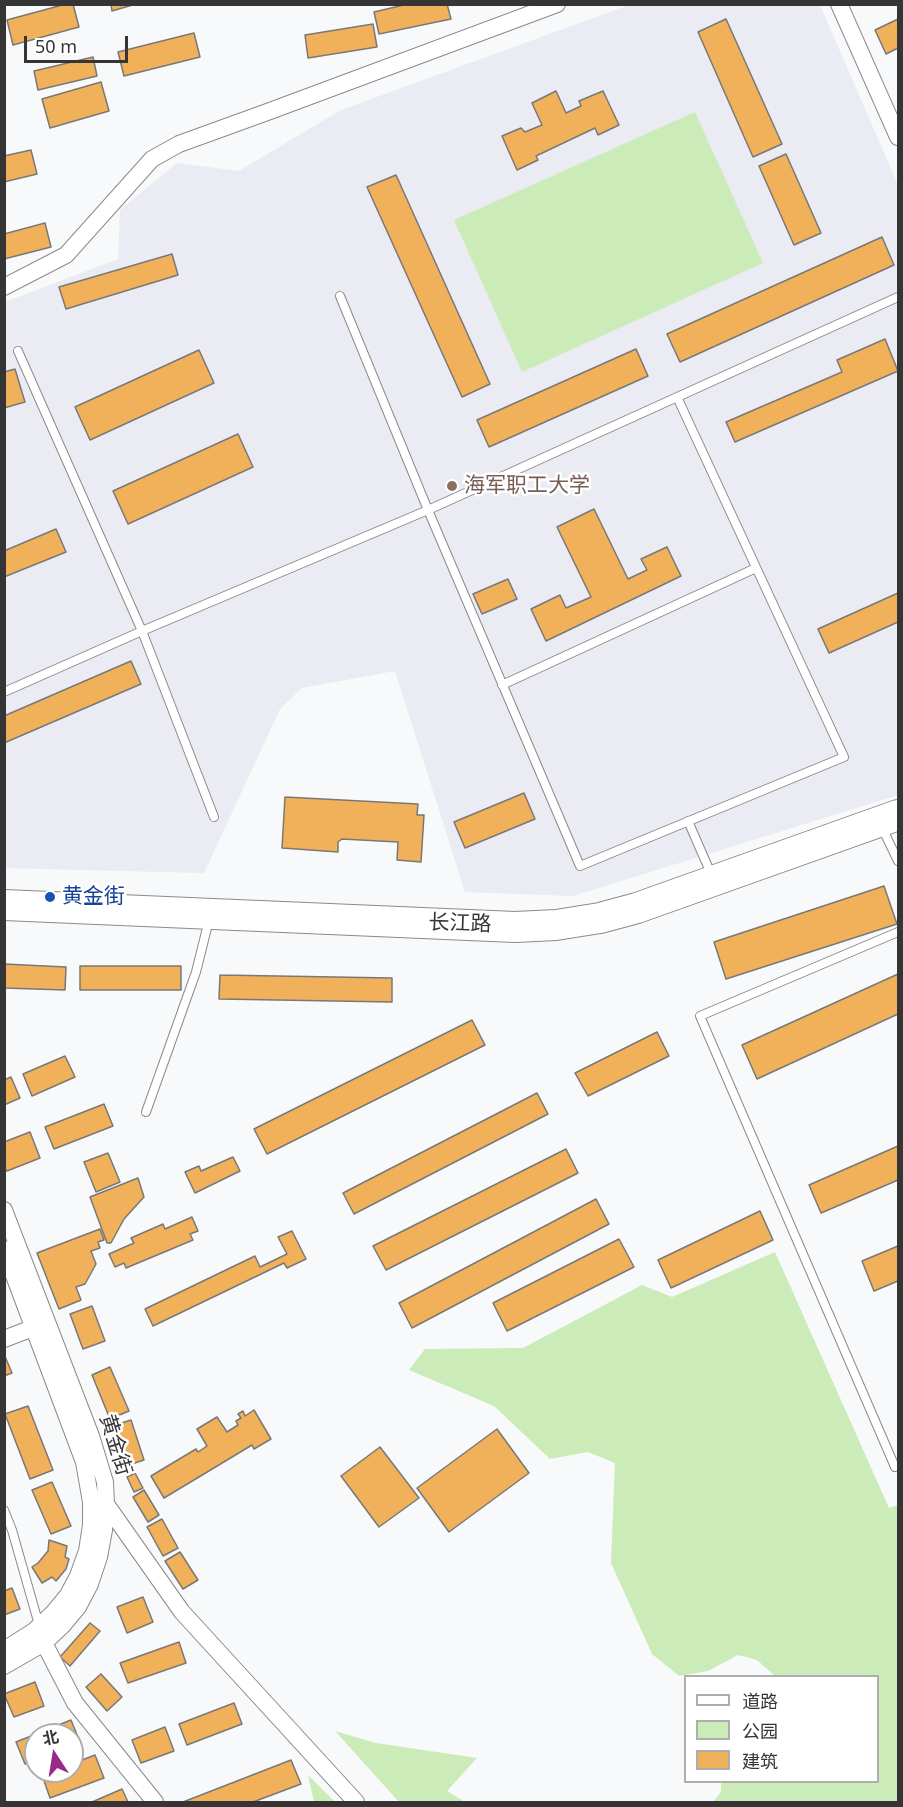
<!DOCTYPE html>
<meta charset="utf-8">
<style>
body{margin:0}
#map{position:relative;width:903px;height:1807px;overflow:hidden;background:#f8f9fa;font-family:"Noto Sans","Noto Sans SC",sans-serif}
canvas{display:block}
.frame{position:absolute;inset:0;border:6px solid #353535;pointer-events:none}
.legend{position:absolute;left:684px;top:1675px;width:195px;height:108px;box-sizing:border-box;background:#fff;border:2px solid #aeaeae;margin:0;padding:8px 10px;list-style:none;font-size:18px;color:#353535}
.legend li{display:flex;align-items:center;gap:12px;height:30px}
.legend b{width:30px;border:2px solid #aeaeae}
.north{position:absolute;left:24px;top:1723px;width:60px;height:60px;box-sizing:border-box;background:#fff;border:2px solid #aeaeae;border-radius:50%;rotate:348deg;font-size:16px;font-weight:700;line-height:24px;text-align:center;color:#353535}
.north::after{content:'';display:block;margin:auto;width:21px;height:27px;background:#992988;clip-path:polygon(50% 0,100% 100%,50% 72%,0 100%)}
.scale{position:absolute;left:24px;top:36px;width:104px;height:27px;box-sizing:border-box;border:3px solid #353535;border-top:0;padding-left:8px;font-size:18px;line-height:21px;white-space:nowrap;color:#353535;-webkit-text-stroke:4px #fff;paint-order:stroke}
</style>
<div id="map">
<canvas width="903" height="1807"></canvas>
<div class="frame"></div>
<ul class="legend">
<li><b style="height:8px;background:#fff"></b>道路</li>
<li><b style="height:16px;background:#cbecb8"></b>公园</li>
<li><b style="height:16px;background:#f1b15a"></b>建筑</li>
</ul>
<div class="north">北</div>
<div class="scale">50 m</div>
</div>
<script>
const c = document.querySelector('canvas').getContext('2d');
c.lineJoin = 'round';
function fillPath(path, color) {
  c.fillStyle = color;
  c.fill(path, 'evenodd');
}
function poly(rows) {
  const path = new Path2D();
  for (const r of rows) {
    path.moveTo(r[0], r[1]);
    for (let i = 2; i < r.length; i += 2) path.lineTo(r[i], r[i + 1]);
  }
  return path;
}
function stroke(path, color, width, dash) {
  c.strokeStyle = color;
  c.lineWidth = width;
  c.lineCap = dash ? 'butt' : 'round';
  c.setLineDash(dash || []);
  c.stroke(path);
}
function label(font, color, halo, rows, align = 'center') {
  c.font = font + ' "Noto Sans","Noto Sans SC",sans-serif';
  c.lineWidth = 5;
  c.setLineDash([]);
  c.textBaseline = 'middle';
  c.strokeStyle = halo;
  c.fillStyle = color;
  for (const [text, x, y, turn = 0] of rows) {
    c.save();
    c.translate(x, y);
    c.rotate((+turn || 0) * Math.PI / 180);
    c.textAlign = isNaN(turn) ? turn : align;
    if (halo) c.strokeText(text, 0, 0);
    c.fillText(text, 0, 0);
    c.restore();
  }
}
fillPath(poly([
 [629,5,820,5,898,185,898,795,573,896,465,892,395,671,302,688,280,709,204,873,5,868,5,302,118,259,120,210,177,163,239,171,341,110]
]), '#eaebf3');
fillPath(poly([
 [695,112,763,263,522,372,454,220],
 [775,1252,889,1508,898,1505,898,1802,713,1802,721,1792,721,1782,878,1782,878,1676,775,1676,757,1660,738,1655,708,1671,679,1676,652,1654,611,1563,615,1463,588,1452,550,1459,494,1406,409,1370,425,1349,523,1348,642,1285,672,1297],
 [335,1731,376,1743,477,1758,447,1791,465,1802,399,1802],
 [308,1775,335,1802,314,1802]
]), '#cbecb8');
const building = poly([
 [66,4,73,4,79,27,13,45,7,20,66,4],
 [111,4,136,4,112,11,111,4],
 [408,4,447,4,451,19,379,34,374,12,408,4],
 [726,19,782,144,753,157,698,32,726,19],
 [898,19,898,48,886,54,875,30,898,19],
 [373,24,377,47,308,58,305,35,373,24],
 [194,33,200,57,124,76,118,52,194,33],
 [93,57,97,76,38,90,34,71,93,57],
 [101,82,109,111,50,128,42,99,101,82],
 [556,91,566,113,581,106,579,101,603,91,619,125,598,135,595,128,536,156,538,160,517,170,502,136,521,128,525,132,542,125,532,103,556,91],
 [31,150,37,174,4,182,4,156,31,150],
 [786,154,821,233,794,245,759,166,786,154],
 [396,175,490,384,462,397,367,187,396,175],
 [45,223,51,247,4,259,4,234,45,223],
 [882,237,894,265,680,362,667,334,882,237],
 [172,254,178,275,66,309,59,287,172,254],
 [885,339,898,371,735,442,726,422,842,372,837,360,885,339],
 [636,349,648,376,489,447,477,420,636,349],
 [199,350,214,383,90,440,75,407,199,350],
 [15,369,25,402,4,408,4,372,15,369],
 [238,434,253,467,128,524,113,491,238,434],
 [594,509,628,579,647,570,641,559,667,547,681,576,546,641,531,609,560,595,566,608,591,597,557,527,594,509],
 [56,529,66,552,4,577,4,551,56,529],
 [508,579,517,599,482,614,473,594,508,579],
 [898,593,898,622,829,653,818,629,898,593],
 [131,661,141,684,4,743,4,716,131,661],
 [524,793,535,819,465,848,454,822,524,793],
 [285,797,418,804,417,815,424,815,421,862,397,860,398,842,342,839,338,842,338,852,282,848,285,797],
 [884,886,897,924,726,979,714,942,884,886],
 [4,964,66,967,65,990,4,988,4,964],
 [80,966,181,966,181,990,80,990,80,966],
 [898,974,898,1014,757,1079,742,1045,898,974],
 [220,975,392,978,392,1002,219,999,220,975],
 [472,1020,485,1045,267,1154,254,1129,472,1020],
 [657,1032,669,1056,588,1096,575,1073,657,1032],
 [65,1056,75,1077,32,1096,23,1074,65,1056],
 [11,1077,20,1098,4,1105,4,1080,11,1077],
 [537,1093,548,1114,354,1214,343,1193,537,1093],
 [104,1104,113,1126,54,1149,45,1127,104,1104],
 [30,1132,40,1158,7,1171,4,1167,4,1142,30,1132],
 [898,1146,898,1180,821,1213,809,1185,898,1146],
 [566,1149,578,1173,386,1270,373,1246,566,1149],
 [108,1153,120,1182,96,1192,84,1162,108,1153],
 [233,1157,240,1171,195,1193,185,1172,199,1166,201,1171,233,1157],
 [138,1178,144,1197,124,1219,111,1243,107,1243,90,1197,138,1178],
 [596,1199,609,1224,412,1328,399,1303,596,1199],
 [760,1211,773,1240,671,1288,658,1260,760,1211],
 [192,1217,198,1231,190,1234,193,1240,126,1268,124,1263,115,1267,109,1254,134,1243,131,1238,163,1224,165,1229,192,1217],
 [100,1229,104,1240,98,1242,100,1248,91,1251,96,1264,85,1284,76,1287,81,1300,59,1309,37,1253,100,1229],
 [292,1231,306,1259,287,1268,284,1263,153,1326,145,1309,255,1256,260,1267,287,1254,278,1237,292,1231],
 [619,1239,634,1267,507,1331,493,1303,619,1239],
 [898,1246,898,1281,874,1291,862,1261,898,1246],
 [92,1306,105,1341,83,1349,70,1314,92,1306],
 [4,1354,12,1373,4,1376,4,1354],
 [110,1367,129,1411,110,1419,92,1375,110,1367],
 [28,1406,53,1470,30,1479,5,1414,28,1406],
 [254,1410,271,1439,254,1449,252,1445,164,1498,151,1476,196,1449,198,1452,207,1446,197,1429,217,1417,227,1432,238,1425,236,1421,241,1418,238,1414,243,1411,245,1416,254,1410],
 [131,1420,144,1460,126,1466,112,1426,131,1420],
 [497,1429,529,1473,449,1532,417,1488,497,1429],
 [380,1447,419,1498,379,1527,341,1476,380,1447],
 [135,1473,143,1488,134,1492,127,1477,135,1473],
 [52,1482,71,1526,51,1534,32,1490,52,1482],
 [144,1490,159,1515,148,1522,133,1497,144,1490],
 [162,1519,178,1548,163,1556,147,1527,162,1519],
 [49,1540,67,1546,65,1557,69,1559,66,1569,56,1581,52,1577,42,1583,32,1567,38,1563,48,1551,49,1540],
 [180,1552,198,1580,183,1589,165,1561,180,1552],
 [12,1588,20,1609,4,1615,4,1591,12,1588],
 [143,1597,153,1622,127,1633,117,1607,143,1597],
 [90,1623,100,1631,70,1666,60,1657,90,1623],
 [179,1642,186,1663,128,1683,120,1663,179,1642],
 [101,1674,122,1697,107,1711,86,1687,101,1674],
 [35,1682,44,1706,14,1717,4,1694,35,1682],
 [234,1703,242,1724,187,1745,179,1724,234,1703],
 [71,1720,80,1742,72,1745,72,1735,36,1735,36,1759,25,1764,16,1742,71,1720],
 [165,1727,174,1751,141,1763,132,1740,165,1727],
 [95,1755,104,1778,50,1798,42,1775,53,1771,72,1771,72,1764,95,1755],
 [291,1760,301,1784,253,1802,183,1802,291,1760],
 [122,1789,128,1802,92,1802,122,1789]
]);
fillPath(building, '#f1b15a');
stroke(building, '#797877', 1.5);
const lane = poly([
 [340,296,428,510,580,866,844,757,677,397],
 [18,351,142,631,214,817],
 [502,685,756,568],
 [4,692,142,631,428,510,898,297],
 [688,821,712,876],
 [886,836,898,861],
 [898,932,700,1016,895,1467,898,1466],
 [146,1112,196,972,207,928],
 [4,1510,12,1530,39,1625]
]);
const street = poly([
 [839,4,898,137],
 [4,287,66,255,152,159,179,144,270,111,557,4],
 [4,1210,91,1436,105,1482,106,1504,104,1530,99,1557,90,1584,78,1607,63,1625,44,1643,4,1666],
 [4,1249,84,1462,91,1502,91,1525,87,1551,78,1576,68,1595,53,1613,34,1631,4,1650],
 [4,1339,43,1324],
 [104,1503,106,1504,182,1612,356,1802],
 [41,1632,44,1643,75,1703,155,1802]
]);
const highway = poly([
 [4,905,515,927,556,925,600,918,637,908,898,815]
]);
stroke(lane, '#8a8a8b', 10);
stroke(street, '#8a8a8b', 18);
stroke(highway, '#8a8a8b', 32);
stroke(lane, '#fff', 8);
stroke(street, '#fff', 16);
stroke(highway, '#fff', 30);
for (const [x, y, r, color] of [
 [452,486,6,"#8d6e63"],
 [50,897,6,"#1a4fb4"]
]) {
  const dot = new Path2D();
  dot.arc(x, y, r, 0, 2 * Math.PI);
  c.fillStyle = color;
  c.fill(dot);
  stroke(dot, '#fff', 2);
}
label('21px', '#785e54', '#fff', [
 ["海军职工大学",464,486]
], 'left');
label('21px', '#164399', '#fff', [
 ["黄金街",62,897]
], 'left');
label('21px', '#353535', '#fff', [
 ["长江路",460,924,2],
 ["黄金街",115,1445,73]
]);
</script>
